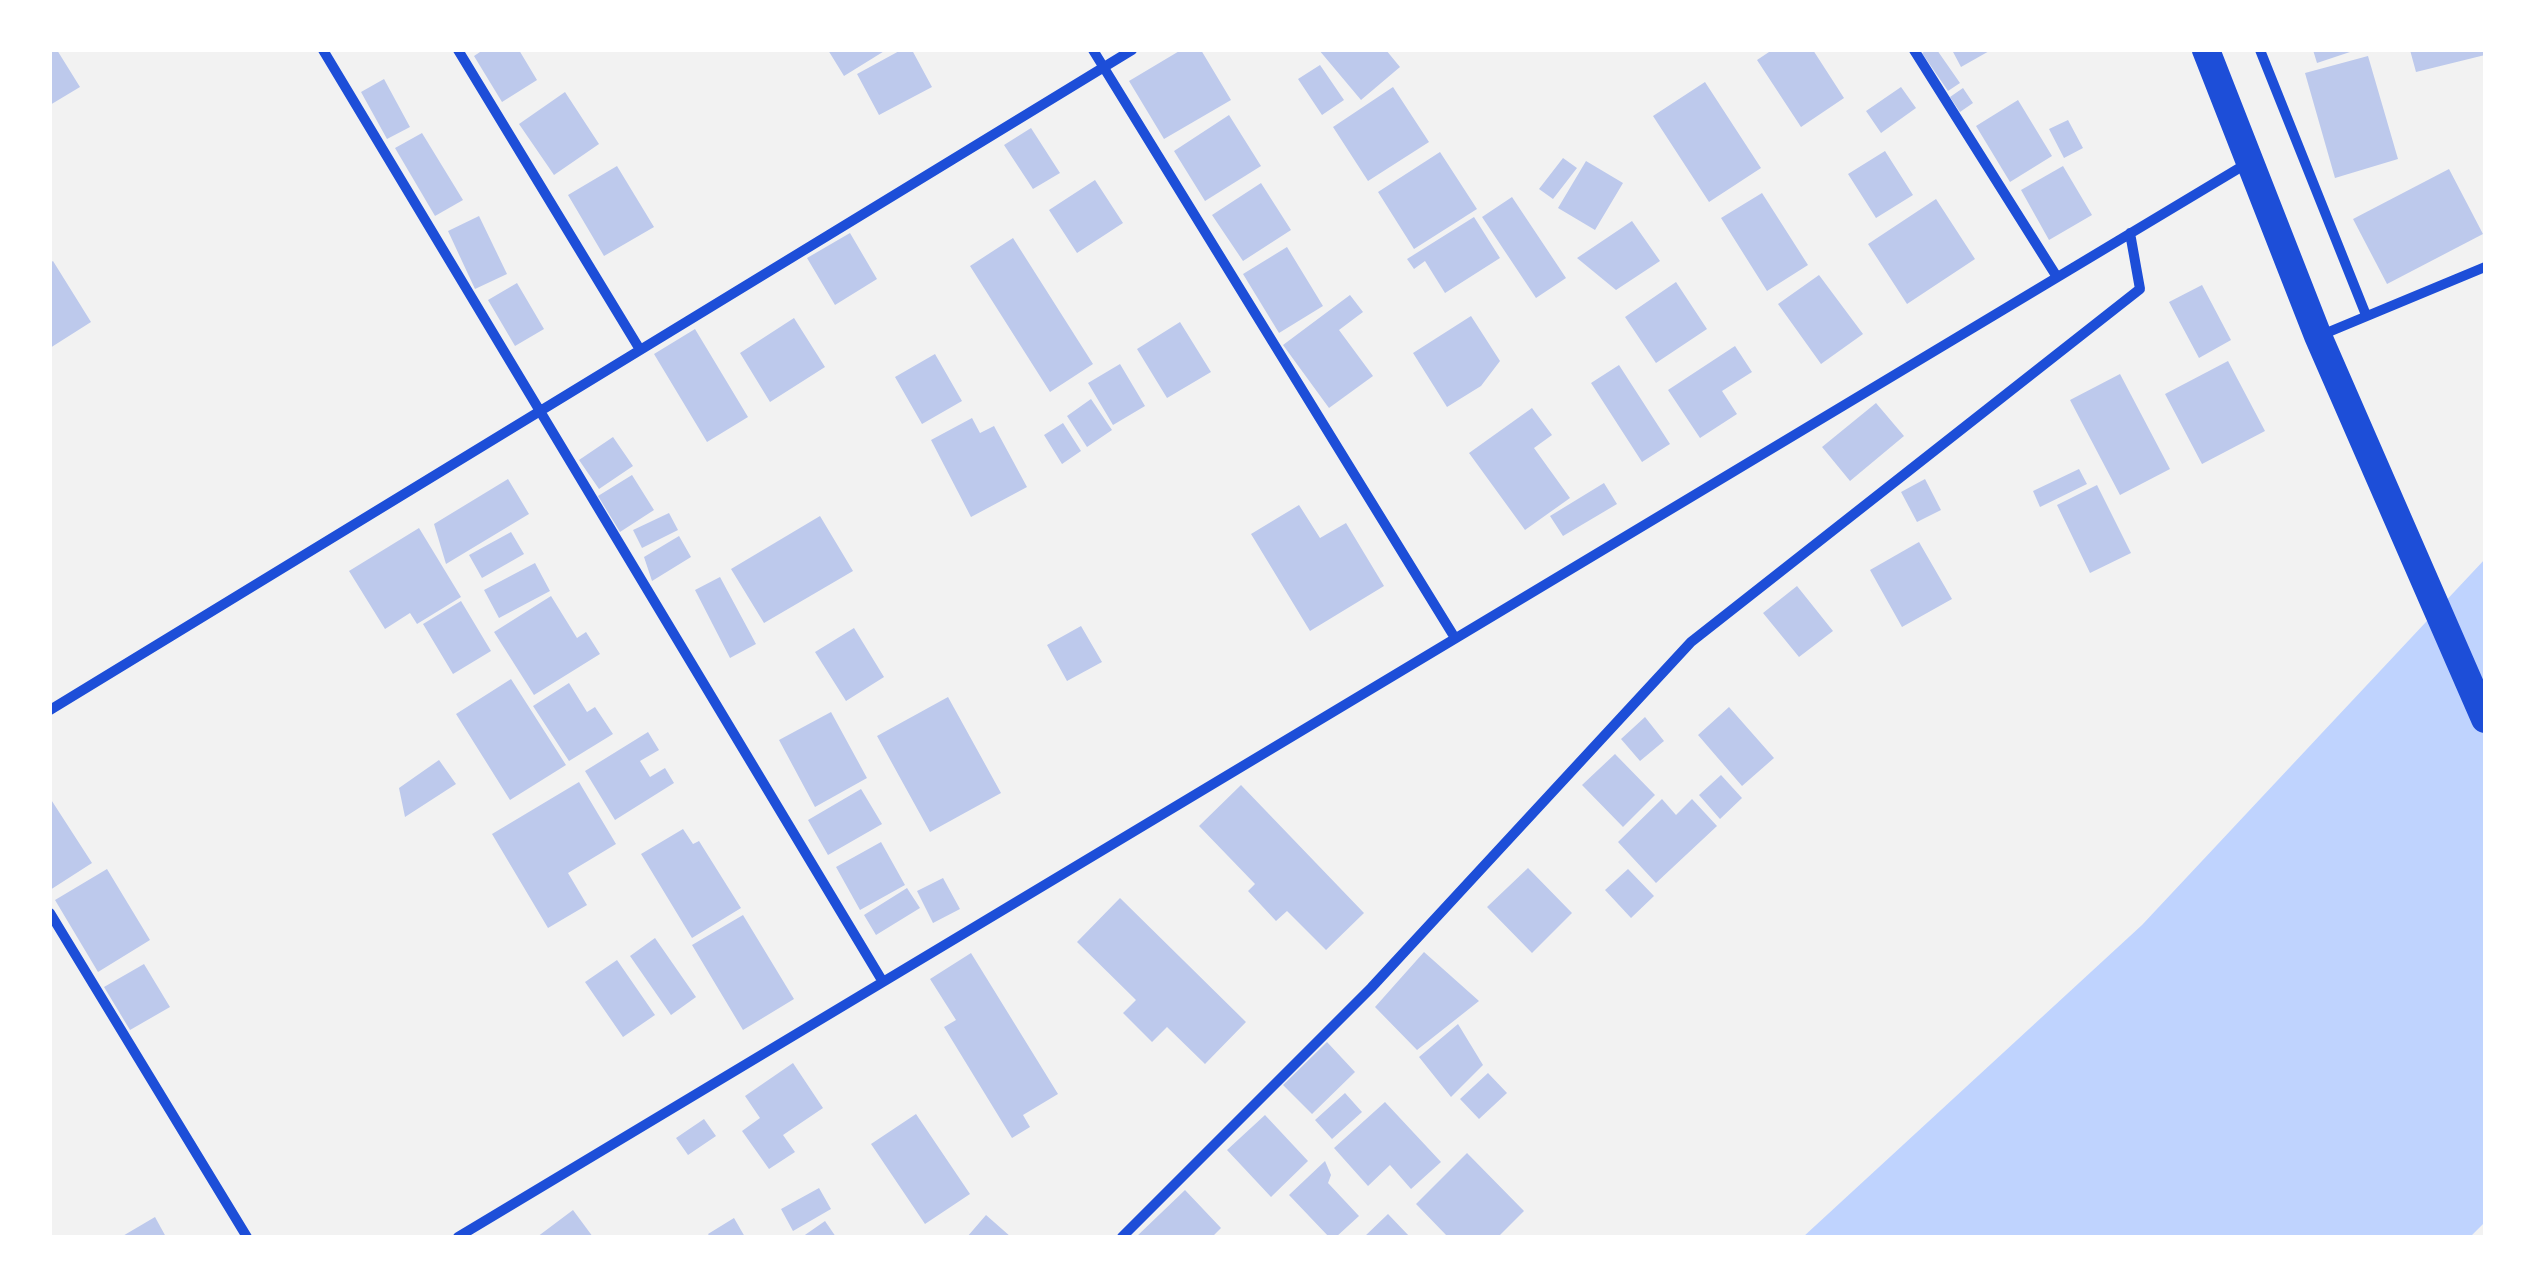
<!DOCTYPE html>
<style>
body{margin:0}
#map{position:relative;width:2535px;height:1287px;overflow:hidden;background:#f2f2f2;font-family:"Titillium Web",sans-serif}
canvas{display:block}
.frame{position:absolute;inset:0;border:52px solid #fff;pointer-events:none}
</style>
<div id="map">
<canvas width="2535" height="1287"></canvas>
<div class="frame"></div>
</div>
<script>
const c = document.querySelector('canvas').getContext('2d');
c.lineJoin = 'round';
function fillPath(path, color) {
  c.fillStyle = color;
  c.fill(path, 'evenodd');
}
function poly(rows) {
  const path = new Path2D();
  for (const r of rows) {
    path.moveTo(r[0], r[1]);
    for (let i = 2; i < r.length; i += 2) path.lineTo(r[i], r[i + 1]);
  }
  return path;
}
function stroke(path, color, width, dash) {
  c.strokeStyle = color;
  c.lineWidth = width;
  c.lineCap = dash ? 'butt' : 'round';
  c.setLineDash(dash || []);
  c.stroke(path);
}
fillPath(poly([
 [2485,559,2485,1222,2470,1237,1803,1237,2142,925]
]), '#bfd3fe');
fillPath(poly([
 [50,50,57,50,80,87,50,105],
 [483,50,519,50,537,80,502,102,474,56],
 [828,50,886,50,844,76],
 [901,50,912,50,932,87,879,115,857,74],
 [1181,50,1201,50,1231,100,1164,139,1129,81],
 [1319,50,1386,50,1400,67,1361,100],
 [1772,50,1813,50,1844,98,1801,127,1757,60],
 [1927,50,1937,50,1960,83,1948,91,1922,53],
 [1952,50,1991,50,1961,67],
 [2313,50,2353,50,2353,51,2317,63],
 [2410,50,2485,50,2485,55,2416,72],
 [2368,56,2398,159,2335,178,2305,73],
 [1320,65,1344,100,1322,115,1298,79],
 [384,79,410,127,387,139,361,92],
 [1705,82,1761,168,1709,202,1653,116],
 [1393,87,1429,142,1368,181,1333,127],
 [1901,87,1916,108,1881,133,1866,111],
 [1963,88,1973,103,1960,112,1950,97],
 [565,92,599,144,554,175,519,124],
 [2018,100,2052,156,2010,182,1976,126],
 [1229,115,1261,166,1205,201,1174,151],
 [2068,120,2083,148,2064,158,2049,129],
 [1031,128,1060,173,1033,189,1004,145],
 [422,133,463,200,435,216,395,148],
 [1885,151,1913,195,1876,218,1848,174],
 [1440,152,1477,209,1414,249,1378,192],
 [1563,158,1577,168,1553,199,1539,189],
 [1586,161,1623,183,1595,230,1558,208],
 [617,166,654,227,604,256,568,195],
 [2063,166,2092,215,2049,240,2021,190],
 [2449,169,2483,234,2387,284,2353,219],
 [1095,180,1123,223,1077,253,1049,210],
 [1261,183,1291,230,1243,261,1212,215],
 [1762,193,1808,265,1767,291,1721,218],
 [1512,197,1566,278,1536,298,1482,217],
 [1936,199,1975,259,1907,304,1868,244],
 [479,216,507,274,475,289,448,231],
 [1474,217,1500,258,1445,293,1425,261,1414,269,1407,259],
 [1632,221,1660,261,1616,290,1577,258],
 [850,233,877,279,835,305,807,258],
 [1013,238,1093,364,1050,392,970,266],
 [1287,247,1323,306,1279,333,1243,274],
 [53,261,91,322,50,348,50,263],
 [1819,275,1863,334,1821,364,1778,304],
 [1676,282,1707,329,1656,363,1625,317],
 [517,283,544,329,515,346,488,300],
 [2202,285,2231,340,2199,358,2169,302],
 [1350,295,1363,312,1339,330,1373,376,1329,408,1283,345],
 [1471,316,1500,361,1481,386,1447,407,1413,353],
 [794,318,825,367,770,402,740,353],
 [1180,322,1211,372,1167,398,1137,349],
 [695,329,748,417,707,442,654,354],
 [1735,346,1752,372,1722,391,1737,414,1700,438,1668,390],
 [935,354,962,401,922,424,895,377],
 [2228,361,2265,431,2202,464,2165,394],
 [1120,364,1145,406,1113,425,1088,383],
 [1619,365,1670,444,1642,462,1591,383],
 [2120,374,2170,469,2120,495,2070,400],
 [1091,399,1112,430,1087,447,1067,416],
 [1876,403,1904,436,1850,481,1822,447],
 [1532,408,1552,435,1534,448,1570,498,1525,530,1469,453],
 [972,418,980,433,994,426,1027,487,971,517,931,440],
 [1063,423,1081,451,1062,464,1044,435],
 [613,437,633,466,599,489,579,460],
 [2079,469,2087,484,2040,507,2033,491],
 [632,475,654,510,620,532,598,496],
 [508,479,529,514,446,564,434,524],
 [1925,479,1941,510,1917,522,1901,492],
 [1604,483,1617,504,1563,536,1550,516],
 [2097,485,2131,553,2090,573,2057,505],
 [1299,505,1320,538,1346,523,1384,586,1310,631,1251,534],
 [669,513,678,530,642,548,633,530],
 [820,516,853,571,764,623,731,569],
 [419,528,461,597,417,624,410,613,385,629,349,571],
 [511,532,524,554,482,578,469,555],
 [679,536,691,557,652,581,644,557],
 [1919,542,1952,599,1902,627,1870,570],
 [535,563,550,591,499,618,484,590],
 [720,577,756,644,730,658,695,590],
 [1797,586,1833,631,1799,657,1763,613],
 [551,596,577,638,586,632,600,654,534,695,494,632],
 [461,601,491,651,453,674,423,624],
 [1081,626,1102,662,1067,681,1047,645],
 [854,628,884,677,846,701,815,652],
 [511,679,566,765,510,800,456,714],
 [569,683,587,712,595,707,613,734,569,761,533,706],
 [948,697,1001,793,930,832,877,736],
 [1729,707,1774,758,1742,786,1698,735],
 [831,712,867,778,815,807,779,740],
 [1645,717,1664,741,1640,761,1621,739],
 [648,732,659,750,640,761,650,777,665,768,674,783,615,820,585,771],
 [1615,754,1655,795,1623,827,1582,785],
 [439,760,456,784,405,817,399,788],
 [1721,775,1742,798,1720,819,1699,795],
 [579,782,616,844,568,873,587,905,548,928,492,834],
 [1241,785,1364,913,1326,950,1287,911,1276,921,1248,891,1255,884,1199,826],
 [861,789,882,824,828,855,808,820],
 [50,798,92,863,50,890],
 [1662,799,1676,815,1692,799,1717,826,1656,883,1618,842],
 [683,829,693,844,699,841,741,908,692,938,641,854],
 [881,842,905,885,860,910,836,867],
 [1528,868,1572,913,1532,953,1487,907],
 [107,869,150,940,98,972,55,900],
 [1628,869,1654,896,1631,918,1605,890],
 [943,878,960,909,933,923,917,891],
 [907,888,920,908,876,935,864,915],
 [1120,898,1246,1022,1205,1064,1167,1027,1152,1042,1123,1013,1136,1000,1077,942],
 [743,915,794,999,743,1030,692,945],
 [655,938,696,997,671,1015,630,956],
 [1424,952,1479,1001,1417,1050,1375,1007],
 [971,953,1058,1094,1023,1115,1030,1127,1012,1138,944,1027,956,1020,930,979],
 [617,960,655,1015,623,1037,585,982],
 [144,964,170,1007,130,1030,104,987],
 [1458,1024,1483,1065,1451,1097,1419,1057],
 [1327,1042,1355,1072,1312,1114,1283,1085],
 [793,1063,823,1108,783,1135,795,1152,769,1169,742,1131,760,1118,745,1096],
 [1488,1073,1507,1093,1479,1119,1460,1099],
 [1345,1093,1362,1112,1332,1139,1315,1120],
 [1385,1102,1441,1162,1411,1189,1390,1165,1368,1186,1334,1148],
 [916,1114,970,1194,925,1224,871,1144],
 [1265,1115,1308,1161,1271,1197,1227,1150],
 [704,1119,716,1136,688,1155,676,1138],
 [1467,1153,1524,1211,1498,1237,1448,1237,1416,1204],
 [1325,1161,1331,1175,1328,1183,1359,1216,1336,1237,1329,1237,1289,1195],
 [819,1188,831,1209,793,1231,781,1209],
 [1185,1190,1221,1228,1212,1237,1136,1237],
 [573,1210,593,1237,537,1237],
 [1388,1214,1410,1237,1364,1237],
 [986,1215,1011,1237,967,1237],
 [155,1217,166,1237,121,1237],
 [734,1218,745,1237,710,1237,708,1234],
 [825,1221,836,1237,802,1237]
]), '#bdc9ec');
stroke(poly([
 [323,50,883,982],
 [458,50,639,348],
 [1093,50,1455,638],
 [1914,50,2057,277],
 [2260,50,2366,315],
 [2319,336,2485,267],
 [50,710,1132,50],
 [50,913,247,1237],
 [458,1237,2246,164],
 [1122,1237,1371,988,1691,642,2140,289,2130,233]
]), '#1d4ed8', 10);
stroke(poly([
 [2206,50,2318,336,2485,719]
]), '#1d4ed8', 28);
</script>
